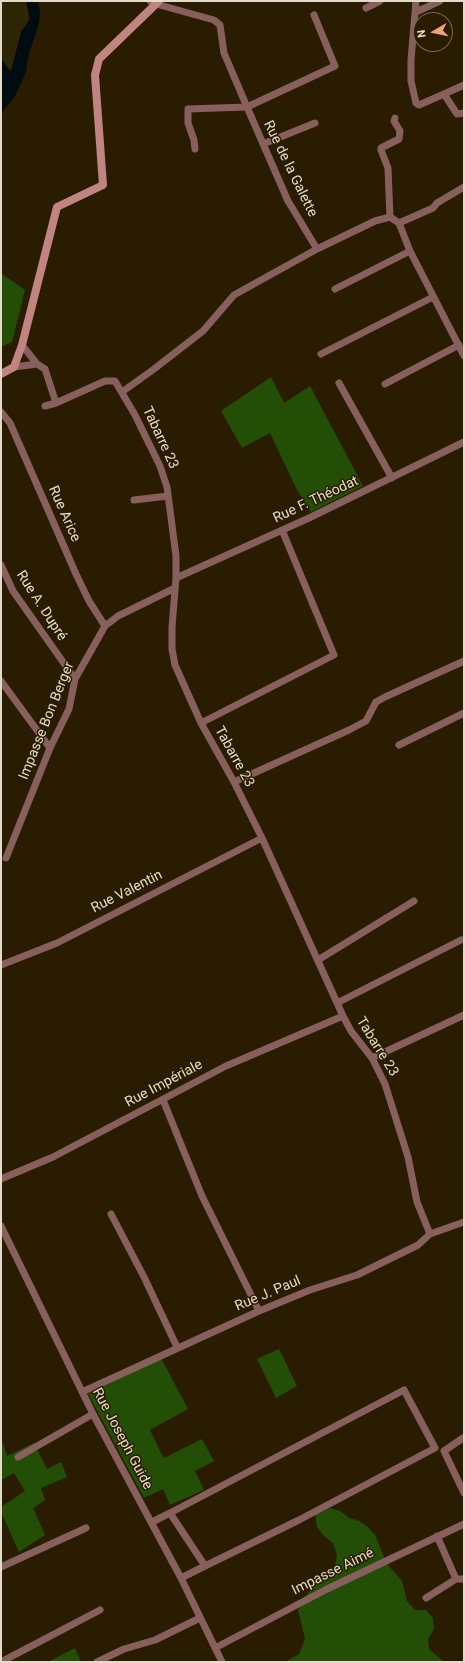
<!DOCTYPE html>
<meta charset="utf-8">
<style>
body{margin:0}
#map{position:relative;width:465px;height:1663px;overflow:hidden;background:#2a1c01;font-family:Roboto,sans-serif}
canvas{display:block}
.frame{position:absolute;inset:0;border:2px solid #e4dbcb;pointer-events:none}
.north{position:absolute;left:413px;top:12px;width:40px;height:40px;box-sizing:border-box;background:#2a1c01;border:1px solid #746852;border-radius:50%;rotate:261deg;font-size:11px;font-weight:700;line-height:16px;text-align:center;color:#e4dbcb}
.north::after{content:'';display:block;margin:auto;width:14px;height:18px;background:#f2a07f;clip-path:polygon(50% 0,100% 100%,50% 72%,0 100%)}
</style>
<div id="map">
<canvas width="465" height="1663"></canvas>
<div class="frame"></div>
<div class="north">N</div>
</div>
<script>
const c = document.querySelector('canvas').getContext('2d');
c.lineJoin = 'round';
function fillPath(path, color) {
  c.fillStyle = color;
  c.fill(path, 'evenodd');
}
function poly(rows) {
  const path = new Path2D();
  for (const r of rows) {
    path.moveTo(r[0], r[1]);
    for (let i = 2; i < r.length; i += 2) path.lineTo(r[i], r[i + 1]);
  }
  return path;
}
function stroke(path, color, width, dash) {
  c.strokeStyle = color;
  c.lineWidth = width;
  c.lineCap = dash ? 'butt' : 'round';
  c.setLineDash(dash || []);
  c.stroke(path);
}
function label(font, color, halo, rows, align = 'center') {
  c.font = font + ' Roboto,sans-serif';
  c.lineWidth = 3;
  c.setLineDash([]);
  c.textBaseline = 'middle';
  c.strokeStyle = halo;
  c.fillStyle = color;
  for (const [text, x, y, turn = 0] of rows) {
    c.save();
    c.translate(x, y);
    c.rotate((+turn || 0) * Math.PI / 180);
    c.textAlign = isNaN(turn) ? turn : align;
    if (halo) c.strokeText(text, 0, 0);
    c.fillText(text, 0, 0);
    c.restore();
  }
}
fillPath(poly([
 [1,273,25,290,12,342,1,347],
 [271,377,284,403,310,386,363,486,311,512,297,490,270,433,242,448,221,411],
 [279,1349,297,1386,276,1398,257,1359],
 [161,1358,188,1409,150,1430,162,1455,164,1458,202,1439,214,1461,195,1471,204,1490,170,1505,163,1489,144,1498,88,1394],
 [1,1437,7,1456,34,1443,47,1469,61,1462,67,1477,41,1488,45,1500,33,1508,45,1535,19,1552,1,1512,1,1507,25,1491,14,1473,1,1480],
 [330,1508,340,1511,349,1518,359,1521,368,1527,375,1535,387,1564,402,1581,407,1601,415,1610,426,1610,433,1618,434,1629,428,1639,429,1649,444,1662,285,1662,299,1654,305,1639,298,1610,317,1578,335,1566,337,1555,333,1543,324,1536,317,1527,315,1515],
 [75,1648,81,1662,50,1661]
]), '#224e05');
fillPath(poly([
 [1,1,26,1,30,14,27,24,21,32,11,71,2,59,1,54]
]), '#2e2504');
fillPath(poly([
 [26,1,38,1,40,13,39,23,28,57,26,72,15,96,1,114,1,54,2,59,8,69,11,71,21,32,30,19]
]), '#010c10');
stroke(poly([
 [416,1,411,60,411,81,416,103,419,105,444,94,457,114,464,113],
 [366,8,380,1],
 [416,12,440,1],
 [444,94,464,85],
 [263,144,315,123],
 [195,149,194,140,188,123,188,109,247,107,335,66,314,15],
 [390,217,388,168,381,150,381,148,399,139,400,131,394,121,395,118],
 [399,223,433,208,437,203,464,187],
 [317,249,375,221,390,217,399,223,410,251,464,356],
 [335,289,410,251],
 [22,345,37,364],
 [321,354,433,297],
 [14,367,37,364,45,369,56,403,105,381,115,381,135,415,160,466,167,487,176,556,176,578,172,627,172,649,175,665,201,723,234,782,262,838,343,1016,351,1031,372,1058,385,1084,408,1157,417,1202,430,1234],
 [339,383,392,478],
 [385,384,459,345],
 [122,392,154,369,203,331,234,295,317,249,288,201,247,107,224,53,220,25,214,20,156,4,150,1],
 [45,406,56,403],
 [1,412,10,423,76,574,89,601,105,626],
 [134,500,168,496],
 [1,565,13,591,75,679],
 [176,578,309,518,464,442],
 [1,681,50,748],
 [201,723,334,655,282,530],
 [399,745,464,713],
 [234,782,349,730,366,721,376,702,385,697,464,661],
 [6,858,50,748,69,709,75,679,105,626,118,616,175,588],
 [318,960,414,901],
 [1,965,57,943,262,838],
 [337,1003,461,940],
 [372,1058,464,1015],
 [163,1100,202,1196,259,1311],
 [1,1179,53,1157,226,1066,343,1016],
 [111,1214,144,1277,177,1347],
 [1,1226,93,1414,181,1578,222,1662],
 [82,1392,259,1311,310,1290,357,1275,418,1245,430,1234,464,1222],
 [463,1438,444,1451,464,1493],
 [18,1457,93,1414],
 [152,1522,170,1513],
 [437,1536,456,1579,464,1579],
 [1,1567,86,1528],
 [181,1578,205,1566,299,1520,435,1448,404,1390,170,1513,205,1566],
 [426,1598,456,1579],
 [215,1648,327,1589,464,1524],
 [1,1662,100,1610],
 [97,1662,124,1649,155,1640,200,1618]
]), '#87605d', 7);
stroke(poly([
 [1,374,14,367,22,345,57,207,103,185,95,75,99,59,159,1]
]), '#c28480', 8);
label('14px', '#e4dbcb', '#2a1c01', [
 ["Rue de la Galette",290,169,64],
 ["Tabarre 23",160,438,65],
 ["Rue F. Théodat",316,500,-25],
 ["Rue Arice",64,514,66],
 ["Rue A. Dupré",41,606,57],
 ["Impasse Bon Berger",47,721,-68],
 ["Tabarre 23",234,757,61],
 ["Rue Valentin",127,892,-27],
 ["Tabarre 23",377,1047,58],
 ["Rue Impériale",164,1084,-28],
 ["Rue J. Paul",268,1294,-23],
 ["Rue Joseph Guide",122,1439,62],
 ["Impasse Aimé",333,1572,-26]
]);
</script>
